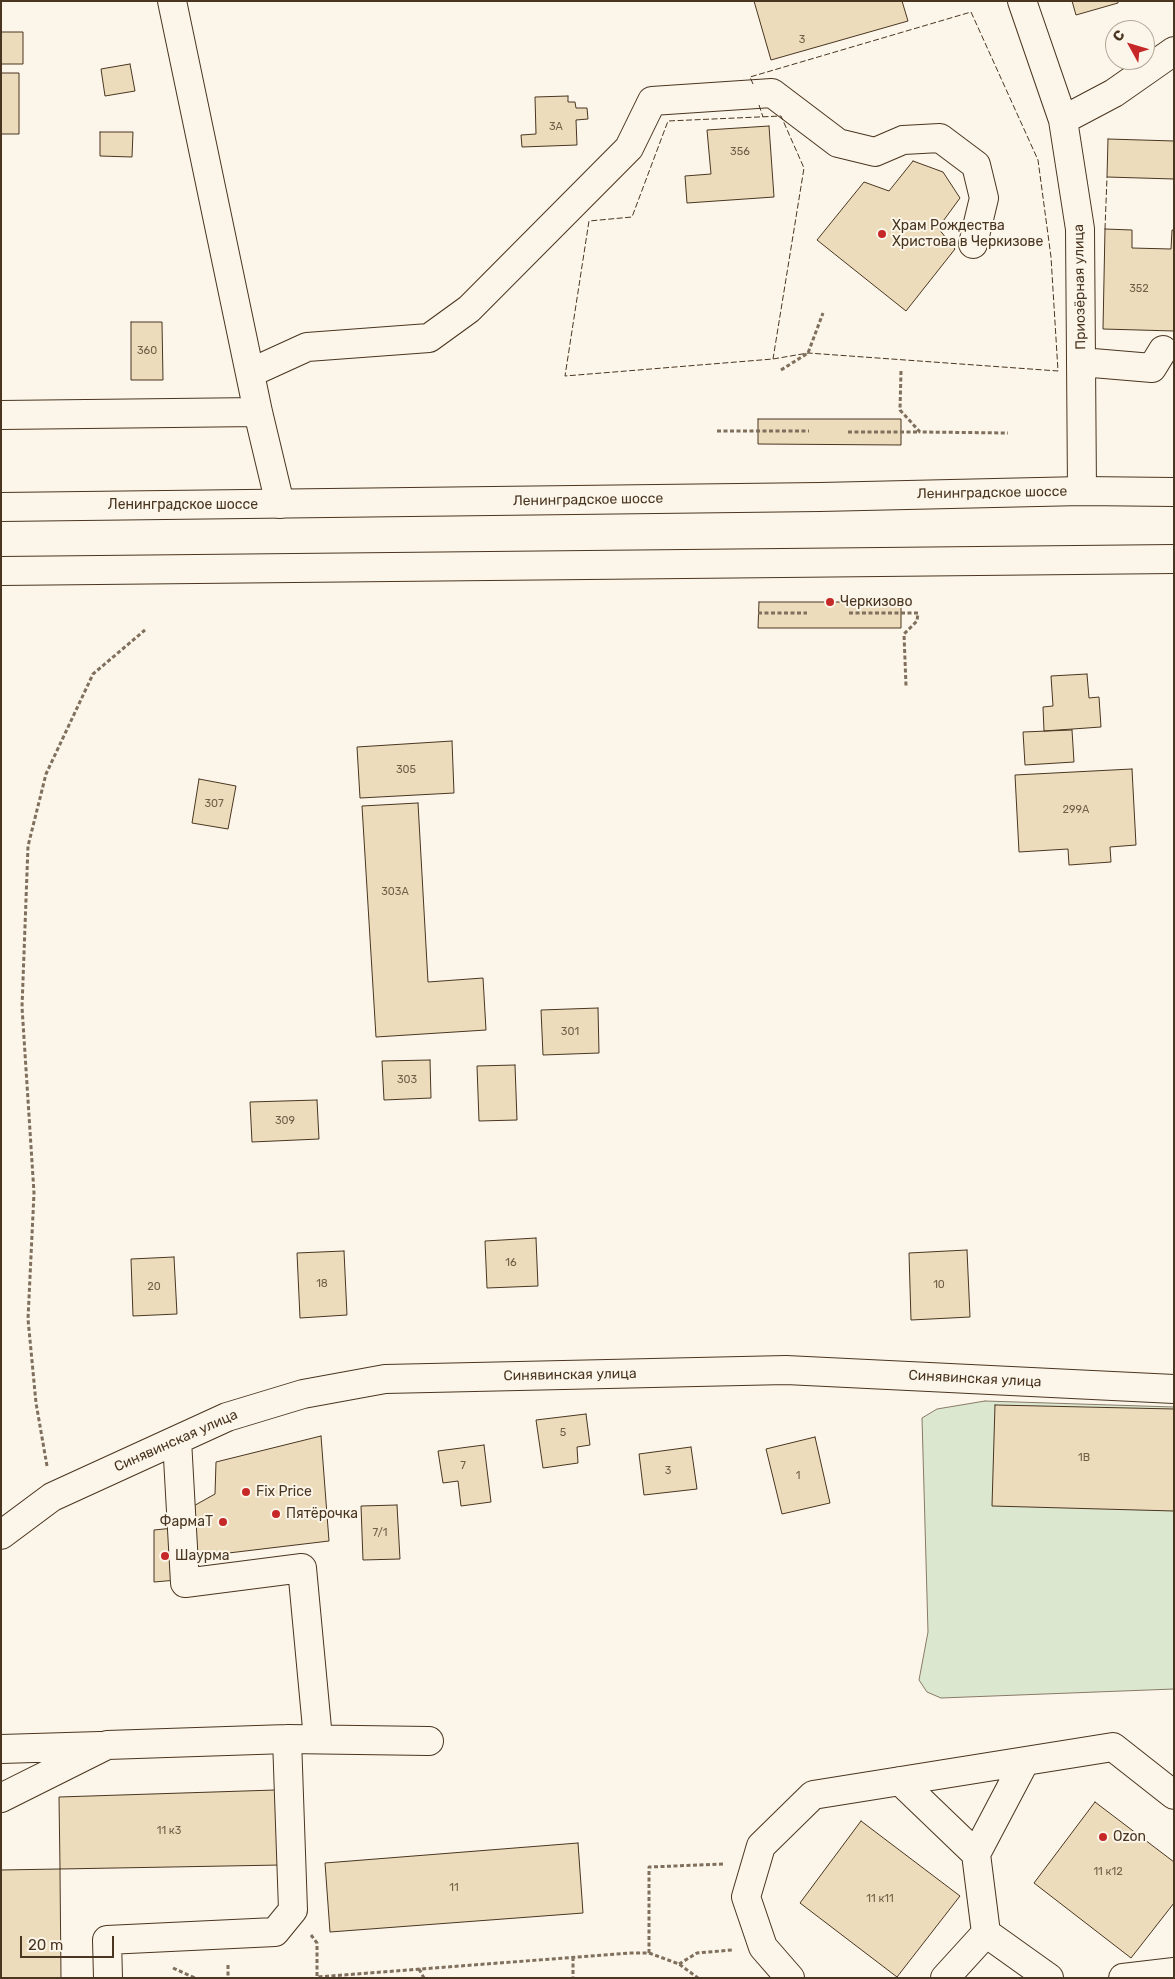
<!DOCTYPE html>
<meta charset="utf-8">
<style>
body{margin:0}
#map{position:relative;width:1175px;height:1979px;overflow:hidden;background:#fbf6e9;font-family:Rubik,sans-serif}
canvas{display:block}
.frame{position:absolute;inset:0;border:2px solid #4a3520;pointer-events:none}
.north{position:absolute;left:1105px;top:20px;width:50px;height:50px;box-sizing:border-box;background:#fbf6e9;border:1px solid #b4a999;border-radius:50%;rotate:309deg;font-size:14px;font-weight:700;line-height:20px;text-align:center;color:#4a3520}
.north::after{content:'';display:block;margin:auto;width:18px;height:22px;background:#c62828;clip-path:polygon(50% 0,100% 100%,50% 72%,0 100%)}
.scale{position:absolute;left:20px;top:1936px;width:94px;height:22px;box-sizing:border-box;border:2px solid #4a3520;border-top:0;padding-left:6px;font-size:15px;line-height:18px;white-space:nowrap;color:#4a3520;-webkit-text-stroke:4px #fbf6e9;paint-order:stroke}
</style>
<div id="map">
<canvas width="1175" height="1979"></canvas>
<div class="frame"></div>
<div class="north">С</div>
<div class="scale">20 m</div>
</div>
<script>
const c = document.querySelector('canvas').getContext('2d');
c.lineJoin = 'round';
function fillPath(path, color) {
  c.fillStyle = color;
  c.fill(path, 'evenodd');
}
function poly(rows) {
  const path = new Path2D();
  for (const r of rows) {
    path.moveTo(r[0], r[1]);
    for (let i = 2; i < r.length; i += 2) path.lineTo(r[i], r[i + 1]);
  }
  return path;
}
function stroke(path, color, width, dash) {
  c.strokeStyle = color;
  c.lineWidth = width;
  c.lineCap = dash ? 'butt' : 'round';
  c.setLineDash(dash || []);
  c.stroke(path);
}
function label(font, color, halo, rows, align = 'center') {
  c.font = font + ' Rubik,sans-serif';
  c.lineWidth = 4;
  c.setLineDash([]);
  c.textBaseline = 'middle';
  c.strokeStyle = halo;
  c.fillStyle = color;
  for (const [text, x, y, turn = 0] of rows) {
    c.save();
    c.translate(x, y);
    c.rotate((+turn || 0) * Math.PI / 180);
    c.textAlign = isNaN(turn) ? turn : align;
    if (halo) c.strokeText(text, 0, 0);
    c.fillText(text, 0, 0);
    c.restore();
  }
}
const green = poly([
 [985,1401,1174,1407,1174,1689,941,1698,927,1692,919,1680,928,1632,922,1418,937,1409,985,1401]
]);
fillPath(green, '#dce7d0');
stroke(green, '#887966', 1);
const building = poly([
 [754,1,902,1,908,21,771,60,754,1],
 [1072,1,1118,1,1118,3,1076,15,1072,1],
 [1,32,23,32,23,64,1,64,1,32],
 [130,64,135,91,105,96,101,69,130,64],
 [1,73,19,73,19,134,1,134,1,73],
 [568,96,568,102,575,102,576,108,587,108,588,119,576,120,577,145,522,147,521,135,536,134,535,97,568,96],
 [769,126,774,197,687,203,685,176,711,174,707,130,769,126],
 [100,132,133,132,132,157,100,156,100,132],
 [1108,139,1174,141,1174,179,1107,177,1108,139],
 [913,161,943,172,960,198,938,228,955,249,906,311,817,240,864,182,889,191,913,161],
 [1105,229,1132,230,1132,248,1171,249,1172,230,1174,230,1174,331,1103,329,1105,229],
 [131,322,162,322,163,380,131,380,131,322],
 [758,419,901,419,901,445,758,444,758,419],
 [759,602,901,602,901,628,758,628,759,602],
 [1087,674,1089,698,1099,697,1101,727,1044,731,1043,707,1053,706,1051,676,1087,674],
 [1072,730,1074,762,1025,765,1023,732,1072,730],
 [452,741,454,793,360,798,357,747,452,741],
 [1132,769,1136,845,1110,847,1111,862,1069,865,1068,849,1019,852,1015,775,1132,769],
 [199,779,236,786,228,829,192,823,199,779],
 [418,803,428,982,483,978,486,1030,376,1037,362,806,418,803],
 [598,1008,599,1053,543,1055,541,1010,598,1008],
 [430,1060,431,1098,384,1100,382,1061,430,1060],
 [515,1065,517,1120,479,1121,477,1066,515,1065],
 [317,1100,319,1139,252,1142,250,1102,317,1100],
 [536,1238,538,1286,487,1288,485,1241,536,1238],
 [967,1250,970,1317,911,1320,909,1253,967,1250],
 [344,1251,347,1315,300,1318,297,1253,344,1251],
 [174,1257,177,1314,133,1316,131,1259,174,1257],
 [995,1405,1174,1409,1174,1511,992,1506,995,1405],
 [586,1414,590,1445,577,1447,578,1463,543,1468,536,1420,586,1414],
 [321,1436,329,1541,195,1557,190,1508,215,1494,216,1462,321,1436],
 [815,1437,830,1503,782,1514,766,1449,815,1437],
 [484,1445,491,1502,461,1506,458,1481,443,1483,438,1451,484,1445],
 [691,1447,697,1489,644,1495,639,1454,691,1447],
 [397,1505,400,1559,363,1560,361,1506,397,1505],
 [174,1528,177,1580,154,1582,154,1530,174,1528],
 [275,1790,281,1865,60,1869,59,1797,275,1790],
 [1095,1802,1174,1862,1174,1903,1131,1958,1034,1883,1095,1802],
 [861,1821,960,1896,897,1977,800,1903,861,1821],
 [578,1843,583,1913,330,1932,325,1863,578,1843],
 [60,1869,61,1978,1,1978,1,1870,60,1869]
]);
fillPath(building, '#ecdcbc');
stroke(building, '#4a3520', 1);
const minor = poly([
 [172,1,258,412,280,504],
 [1022,1,1063,120,1080,229,1082,491],
 [1063,120,1114,93,1174,51],
 [1081,362,1152,368,1163,350],
 [250,373,307,347,429,338,469,309,629,148,652,101,772,93,838,143,875,152,903,140,940,138,976,165,984,198,973,244],
 [1,415,258,412],
 [177,1440,185,1583,302,1568,318,1739],
 [1,1535,52,1497,227,1417,303,1394,385,1379,786,1370,1174,1389],
 [1,1749,100,1746],
 [900,1781,976,1854,1025,1761],
 [1,1798,107,1745,287,1739,429,1741],
 [976,1854,986,1933],
 [108,1978,107,1940,275,1932,293,1910,287,1739],
 [790,1978,763,1947,746,1897,761,1846,813,1795,1113,1747,1174,1795],
 [945,1978,986,1933,1049,1978],
 [1123,1978,1174,1972]
]);
const highway = poly([
 [1,507,820,497,1082,491,1174,492],
 [1,571,1174,559]
]);
stroke(minor, '#4a3520', 30);
stroke(highway, '#4a3520', 30);
stroke(poly([
 [781,370,808,353,823,313],
 [901,371,900,410,920,432,1008,433],
 [717,431,809,431],
 [848,432,919,432],
 [758,613,807,613],
 [849,613,918,613,917,621,904,634,906,686],
 [47,1466,36,1403,28,1319,34,1193,22,1007,28,846,46,774,93,674,145,630],
 [311,1935,317,1943,317,1977,629,1953,649,1953,679,1964,698,1978],
 [649,1953,649,1867,725,1864],
 [573,1957,573,1978],
 [679,1964,697,1953,732,1950],
 [228,1965,228,1978],
 [173,1968,195,1978],
 [419,1969,424,1978]
]), '#7f6f5c', 3, [4, 2.5]);
stroke(minor, '#fbf6e9', 28);
stroke(highway, '#fbf6e9', 28);
stroke(poly([
 [753,84,750,77,971,12,1038,160,1051,257,1058,371,808,353,773,359,565,376,589,221,632,217,668,121,781,116,804,168,773,359],
 [759,105,763,117],
 [1105,229,1107,177]
]), '#4a3520', 1, [6, 2.5]);
for (const [x, y, r, color] of [
 [882,234,5,"#c62828"],
 [830,602,5,"#c62828"],
 [246,1492,5,"#c62828"],
 [276,1514,5,"#c62828"],
 [223,1522,5,"#c62828"],
 [165,1556,5,"#c62828"],
 [1103,1837,5,"#c62828"]
]) {
  const dot = new Path2D();
  dot.arc(x, y, r, 0, 2 * Math.PI);
  c.fillStyle = color;
  c.fill(dot);
  stroke(dot, '#fbf6e9', 2);
}
label('11px', '#725f47', null, [
 ["3",802,40],
 ["3А",556,127],
 ["356",740,152],
 ["352",1139,289],
 ["360",147,351],
 ["305",406,770],
 ["307",214,804],
 ["299А",1076,810],
 ["303А",395,892],
 ["301",570,1032],
 ["303",407,1080],
 ["309",285,1121],
 ["16",511,1263],
 ["18",322,1284],
 ["10",939,1285],
 ["20",154,1287],
 ["5",563,1433],
 ["1В",1084,1458],
 ["7",463,1466],
 ["3",668,1471],
 ["1",798,1476],
 ["7/1",380,1533],
 ["11 к3",169,1831],
 ["11 к12",1108,1872],
 ["11",454,1888],
 ["11 к11",880,1899]
]);
label('14px', '#4a3520', '#fbf6e9', [
 ["Храм Рождества",892,226],
 ["Христова в Черкизове",892,242],
 ["Черкизово",840,602],
 ["Fix Price",256,1492],
 ["Пятёрочка",286,1514],
 ["ФармаТ",213,1522,"right"],
 ["Шаурма",175,1556],
 ["Ozon",1113,1837]
], 'left');
label('14px', '#4a3520', '#fbf6e9', [
 ["Приозёрная улица",1080,287,-91],
 ["Ленинградское шоссе",992,493,-1],
 ["Ленинградское шоссе",588,500,-1],
 ["Ленинградское шоссе",183,505],
 ["Синявинская улица",570,1375,-1],
 ["Синявинская улица",975,1379,3],
 ["Синявинская улица",176,1441,-24]
]);
</script>
